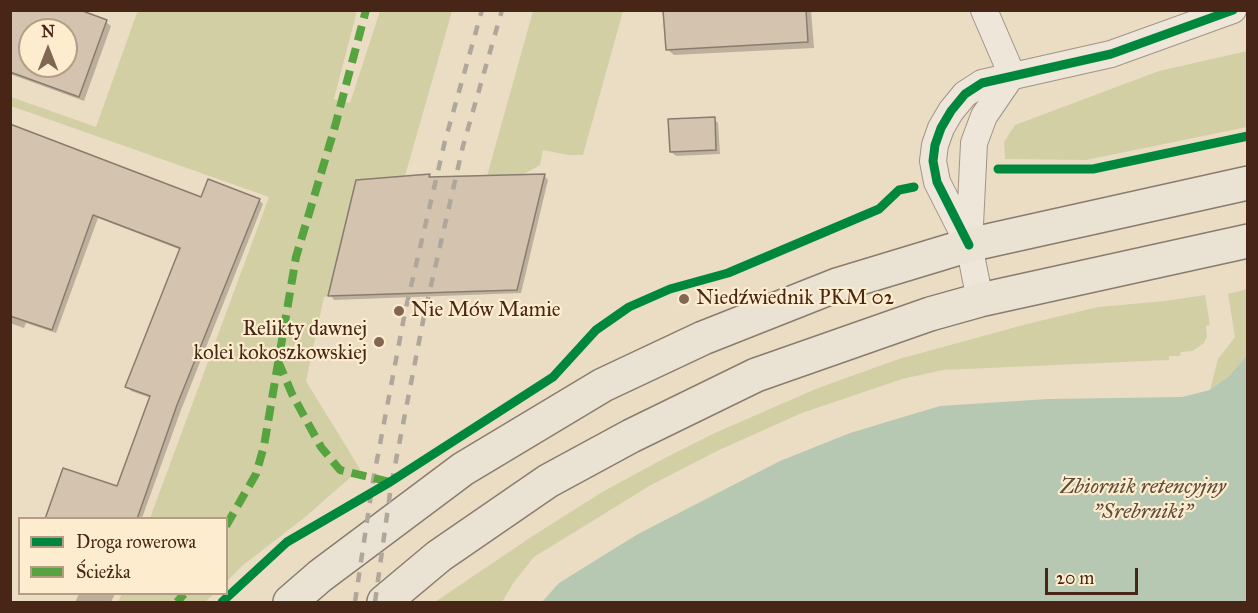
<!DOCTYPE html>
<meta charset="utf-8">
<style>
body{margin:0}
#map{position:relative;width:1258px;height:613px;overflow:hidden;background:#ebddc4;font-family:"IM FELL Great Primer",serif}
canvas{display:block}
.frame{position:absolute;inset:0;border:12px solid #482617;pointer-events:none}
.legend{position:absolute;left:18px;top:517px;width:210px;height:78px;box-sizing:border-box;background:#fdecce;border:2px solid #b59d85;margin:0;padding:8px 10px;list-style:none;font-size:18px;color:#482617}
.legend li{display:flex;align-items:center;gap:12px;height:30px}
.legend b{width:30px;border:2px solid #b59d85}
.north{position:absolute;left:18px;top:18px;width:60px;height:60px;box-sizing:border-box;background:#fdecce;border:2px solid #b59d85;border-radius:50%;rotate:0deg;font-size:16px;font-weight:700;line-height:24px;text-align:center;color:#482617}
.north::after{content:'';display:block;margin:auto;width:21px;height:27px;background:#816654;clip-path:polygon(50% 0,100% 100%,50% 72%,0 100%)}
.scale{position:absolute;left:1045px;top:568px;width:93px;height:27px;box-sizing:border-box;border:3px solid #482617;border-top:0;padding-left:8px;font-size:18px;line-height:21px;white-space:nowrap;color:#482617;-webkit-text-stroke:4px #fdecce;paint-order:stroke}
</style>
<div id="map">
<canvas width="1258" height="613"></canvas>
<div class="frame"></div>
<ul class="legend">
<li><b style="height:8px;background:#00873e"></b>Droga rowerowa</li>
<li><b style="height:8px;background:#56a340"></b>Ścieżka</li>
</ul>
<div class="north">N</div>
<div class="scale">20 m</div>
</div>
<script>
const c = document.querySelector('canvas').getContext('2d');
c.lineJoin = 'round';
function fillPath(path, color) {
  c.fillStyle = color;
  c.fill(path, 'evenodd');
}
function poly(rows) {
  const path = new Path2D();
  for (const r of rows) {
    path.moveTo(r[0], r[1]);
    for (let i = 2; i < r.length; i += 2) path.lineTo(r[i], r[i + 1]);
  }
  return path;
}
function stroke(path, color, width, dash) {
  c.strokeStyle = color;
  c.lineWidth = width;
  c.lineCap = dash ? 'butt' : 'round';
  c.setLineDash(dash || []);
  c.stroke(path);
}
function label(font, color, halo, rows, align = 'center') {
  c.font = font + ' "IM FELL Great Primer",serif';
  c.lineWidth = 4.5;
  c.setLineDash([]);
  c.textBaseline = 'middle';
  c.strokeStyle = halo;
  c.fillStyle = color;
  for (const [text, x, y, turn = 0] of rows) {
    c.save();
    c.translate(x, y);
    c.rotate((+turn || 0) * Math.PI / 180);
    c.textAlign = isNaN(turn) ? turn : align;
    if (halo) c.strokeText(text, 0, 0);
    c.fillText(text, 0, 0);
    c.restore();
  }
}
fillPath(poly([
 [138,10,357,11,334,99,350,103,380,11,452,11,405,176,356,180,328,296,324,297,306,381,360,469,304,518,242,566,227,581,226,518,150,518,269,197,11,106,11,97,96,127],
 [533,11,623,11,583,155,568,155,543,150,540,165,524,174,487,176],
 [1247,51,1247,127,1086,160,1005,159,1004,142,1015,125,1159,71],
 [1247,289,1247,355,1229,376,1210,390,1218,359,1235,337,1228,294],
 [1205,295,1210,325,1206,326,1207,337,1204,343,1193,351,1181,352,1180,356,1169,356,1169,360,943,370,902,379,802,413,719,450,651,485,534,557,514,582,502,602,435,602,531,537,604,491,665,458,717,432,818,388,899,359,1027,324,1098,307,1165,301],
 [122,594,214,594,205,602,118,602]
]), '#d3cfa5');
fillPath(poly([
 [1247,355,1247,602,542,602,559,583,638,534,780,461,850,433,940,406,1048,399,1182,397,1210,390,1229,376]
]), '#b6c7b2');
fillPath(poly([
 [10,10,106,22,111,26,84,101,10,74],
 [30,30,66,30,66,66,30,66],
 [664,10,811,10,814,48,674,55,667,49],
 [714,119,718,123,720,154,676,156,671,152],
 [10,125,202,198,259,200,263,204,181,410,142,518,46,518,118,487,151,398,131,391,127,386,181,250,98,218,56,333,26,323,24,328,10,323],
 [544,175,548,180,521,293,334,300,330,295,429,176,432,179],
 [79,594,115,594,111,602,75,602]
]), '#0003');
const building = poly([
 [10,10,80,10,107,20,79,97,10,72,10,10],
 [30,30,66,30,66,66,30,66,30,30],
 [663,10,806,10,808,42,666,50,663,10],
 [715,117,716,150,670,152,668,119,715,117],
 [10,124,201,197,208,179,260,199,177,405,137,519,45,519,63,468,117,486,150,396,125,387,180,248,93,215,52,330,10,316,10,124],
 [430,174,429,177,545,174,517,290,328,296,356,180,430,174]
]);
fillPath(building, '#d3c3af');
stroke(building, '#897c6e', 1.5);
const minor = poly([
 [984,10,1012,75],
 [969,245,937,182,933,161,935,145,941,128,951,111,965,94,982,83,1111,54,1233,10],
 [980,300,969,245,974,143,984,116,1012,75]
]);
const primary = poly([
 [290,602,320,576,463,469,603,385,703,338,837,285,969,245,1248,183],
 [384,602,439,556,548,481,631,436,756,375,930,314,980,300,1248,241]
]);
stroke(minor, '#a09484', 28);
stroke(primary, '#897c6e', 36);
stroke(minor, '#eee6d9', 26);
stroke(primary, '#eae2d3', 33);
stroke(poly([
 [355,602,373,481,405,312,445,141,482,10],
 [375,602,391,486,424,316,463,146,502,10]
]), '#b0a79c', 4.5, [10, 10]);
stroke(poly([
 [278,361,292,394,321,447,340,470,390,482],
 [226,526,256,474,264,446,296,257,334,130,366,10],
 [177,602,184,594]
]), '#56a340', 8, [15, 8]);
stroke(poly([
 [998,169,1093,169,1248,136],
 [969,245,937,182,933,161,935,145,941,128,951,111,965,94,982,83,1111,54,1233,10],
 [222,602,287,542,390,482,553,377,596,330,629,307,670,289,728,273,879,209,899,190,914,187]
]), '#00873e', 9);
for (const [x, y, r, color] of [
 [684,299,6,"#816654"],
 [399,311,6,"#816654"],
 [379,342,6,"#816654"]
]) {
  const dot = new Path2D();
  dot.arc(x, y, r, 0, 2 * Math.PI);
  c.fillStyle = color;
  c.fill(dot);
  stroke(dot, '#fdecce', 2);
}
label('21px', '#482617', '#fdecce', [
 ["Niedźwiednik PKM 02",696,299],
 ["Nie Mów Mamie",411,311],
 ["Relikty dawnej",367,330,"right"],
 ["kolei kokoszkowskiej",367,354,"right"]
], 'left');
label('italic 22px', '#5e4c3c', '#fdecce', [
 ["Zbiornik retencyjny",1143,488],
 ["\"Srebrniki\"",1143,513]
]);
</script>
